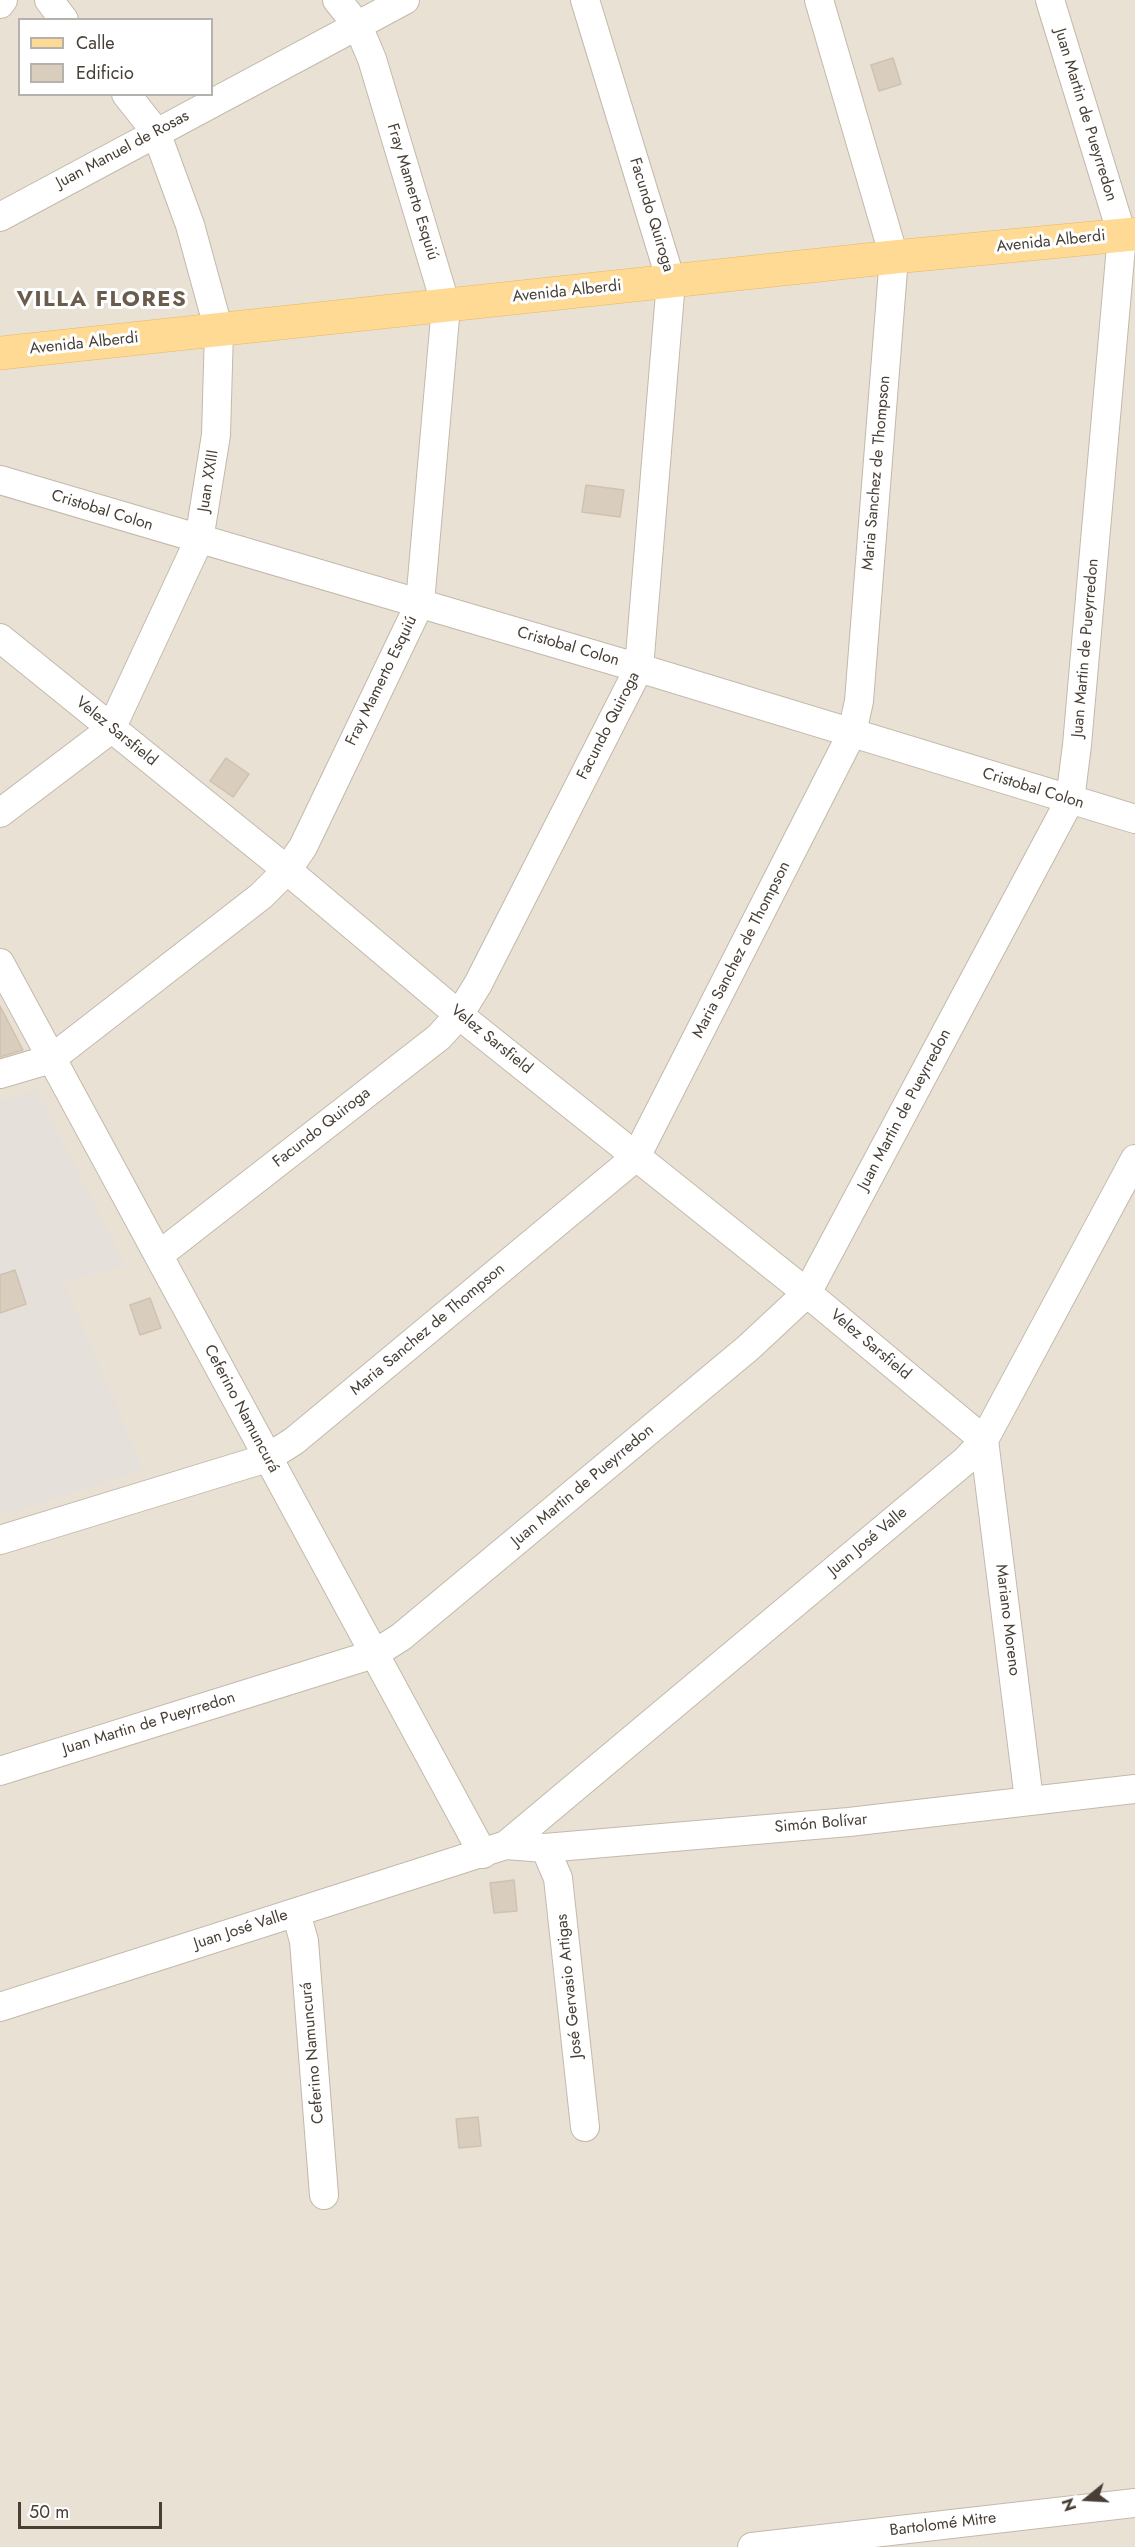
<!DOCTYPE html>
<meta charset="utf-8">
<style>
body{margin:0}
#map{position:relative;width:1135px;height:2547px;overflow:hidden;background:#f4efe6;font-family:Jost,sans-serif}
canvas{display:block}
.legend{position:absolute;left:18px;top:18px;width:195px;height:78px;box-sizing:border-box;background:#fff;border:2px solid #b5b2ae;margin:0;padding:8px 10px;list-style:none;font-size:18px;color:#473f35}
.legend li{display:flex;align-items:center;gap:12px;height:30px}
.legend b{width:30px;border:2px solid #b5b2ae}
.north{position:absolute;left:1057px;top:2469px;width:60px;height:60px;-webkit-text-stroke:4px #fff;paint-order:stroke;rotate:252deg;font-size:16px;font-weight:700;line-height:24px;text-align:center;color:#473f35}
.north::after{content:'';display:block;margin:auto;width:21px;height:27px;background:#473f35;clip-path:polygon(50% 0,100% 100%,50% 72%,0 100%)}
.scale{position:absolute;left:18px;top:2502px;width:144px;height:27px;box-sizing:border-box;border:3px solid #473f35;border-top:0;padding-left:8px;font-size:18px;line-height:21px;white-space:nowrap;color:#473f35;-webkit-text-stroke:4px #fff;paint-order:stroke}
</style>
<div id="map">
<canvas width="1135" height="2547"></canvas>
<ul class="legend">
<li><b style="height:8px;background:#ffda94"></b>Calle</li>
<li><b style="height:16px;background:#d9cdbe"></b>Edificio</li>
</ul>
<div class="north">N</div>
<div class="scale">50 m</div>
</div>
<script>
const c = document.querySelector('canvas').getContext('2d');
c.lineJoin = 'round';
function fillPath(path, color) {
  c.fillStyle = color;
  c.fill(path, 'evenodd');
}
function poly(rows) {
  const path = new Path2D();
  for (const r of rows) {
    path.moveTo(r[0], r[1]);
    for (let i = 2; i < r.length; i += 2) path.lineTo(r[i], r[i + 1]);
  }
  return path;
}
function stroke(path, color, width, dash) {
  c.strokeStyle = color;
  c.lineWidth = width;
  c.lineCap = dash ? 'butt' : 'round';
  c.setLineDash(dash || []);
  c.stroke(path);
}
function label(font, color, halo, rows, align = 'center') {
  c.font = font + ' Jost,sans-serif';
  c.lineWidth = 6;
  c.setLineDash([]);
  c.textBaseline = 'middle';
  c.strokeStyle = halo;
  c.fillStyle = color;
  for (const [text, x, y, turn = 0] of rows) {
    c.save();
    c.translate(x, y);
    c.rotate((+turn || 0) * Math.PI / 180);
    c.textAlign = isNaN(turn) ? turn : align;
    if (halo) c.strokeText(text, 0, 0);
    c.fillText(text, 0, 0);
    c.restore();
  }
}
fillPath(poly([
 [0,0,1135,0,1135,2547,0,2547],
 [20,20,212,20,212,94,20,94]
]), '#e8e1d4');
fillPath(poly([
 [36,1090,126,1266,64,1281,143,1470,0,1516,0,1101]
]), '#e6e0db');
const building = poly([
 [893,58,901,84,879,91,871,65,893,58],
 [586,485,624,490,620,517,582,512,586,485],
 [226,758,249,774,233,797,210,781,226,758],
 [0,1006,23,1050,0,1057,0,1006],
 [15,1270,26,1304,0,1313,0,1275,15,1270],
 [150,1298,161,1328,140,1335,130,1305,150,1298],
 [514,1880,517,1911,494,1913,490,1883,514,1880],
 [478,2117,481,2146,459,2148,456,2119,478,2117]
]);
fillPath(building, '#d9cdbe');
stroke(building, '#d1c1ae', 1.5);
const minor = poly([
 [49,0,64,20],
 [0,4,3,0],
 [0,217,405,0],
 [0,480,639,668,1135,819],
 [0,638,287,870,459,1015,807,1293,984,1440,1029,1800],
 [0,813,111,729,199,540,216,435,219,331,190,225,156,132,126,94],
 [0,963,483,1854],
 [0,1074,51,1059,261,896,287,870,303,847,420,603,446,306,372,59,358,26,337,0],
 [159,1255,439,1037,459,1015,478,984,639,668,671,281,585,0],
 [0,1540,267,1458,294,1441,636,1157,852,733,859,701,894,257,819,0],
 [0,1771,374,1654,401,1637,748,1348,807,1293,1070,800,1077,745,1122,235,1050,0],
 [506,1845,545,1848,849,1822,1135,1789],
 [545,1848,558,1878,585,2127],
 [296,1913,304,1941,324,2195],
 [0,2007,506,1845,966,1460,984,1440,1135,1159],
 [752,2547,1135,2503]
]);
const major = poly([
 [0,353,894,257,1135,234]
]);
stroke(minor, '#c3b9ab', 30);
stroke(major, '#eab75e', 34);
stroke(minor, '#fff', 28);
stroke(major, '#ffda94', 33);
label('16px', '#473f35', '#fff', [
 ["Juan Martin de Pueyrredon",1085,115,73],
 ["Juan Manuel de Rosas",123,150,-28],
 ["Fray Mamerto Esquiú",412,192,73],
 ["Facundo Quiroga",651,215,73],
 ["Avenida Alberdi",1051,242,-6],
 ["Avenida Alberdi",567,292,-6],
 ["Avenida Alberdi",84,344,-6],
 ["Maria Sanchez de Thompson",877,473,-85],
 ["Juan XXIII",209,481,-81],
 ["Cristobal Colon",102,511,17],
 ["Cristobal Colon",568,647,16],
 ["Juan Martin de Pueyrredon",1086,648,-85],
 ["Fray Mamerto Esquiú",382,681,-64],
 ["Facundo Quiroga",609,726,-63],
 ["Velez Sarsfield",116,732,39],
 ["Cristobal Colon",1033,789,17],
 ["Maria Sanchez de Thompson",742,950,-63],
 ["Velez Sarsfield",491,1040,39],
 ["Juan Martin de Pueyrredon",905,1110,-62],
 ["Facundo Quiroga",322,1128,-38],
 ["Maria Sanchez de Thompson",428,1330,-40],
 ["Velez Sarsfield",870,1345,40],
 ["Ceferino Namuncurá",241,1409,62],
 ["Juan Martin de Pueyrredon",583,1486,-40],
 ["Juan José Valle",868,1542,-40],
 ["Mariano Moreno",1007,1620,83],
 ["Juan Martin de Pueyrredon",149,1724,-17],
 ["Simón Bolívar",821,1824,-5],
 ["Juan José Valle",241,1930,-18],
 ["José Gervasio Artigas",570,1986,-96],
 ["Ceferino Namuncurá",313,2053,-95],
 ["Bartolomé Mitre",943,2525,-7]
]);
c.letterSpacing = '1.5px';
label('bold 22px', '#6b5c4c', '#fff', [
 ["VILLA FLORES",102,301]
]);
c.letterSpacing = '0px';
</script>
